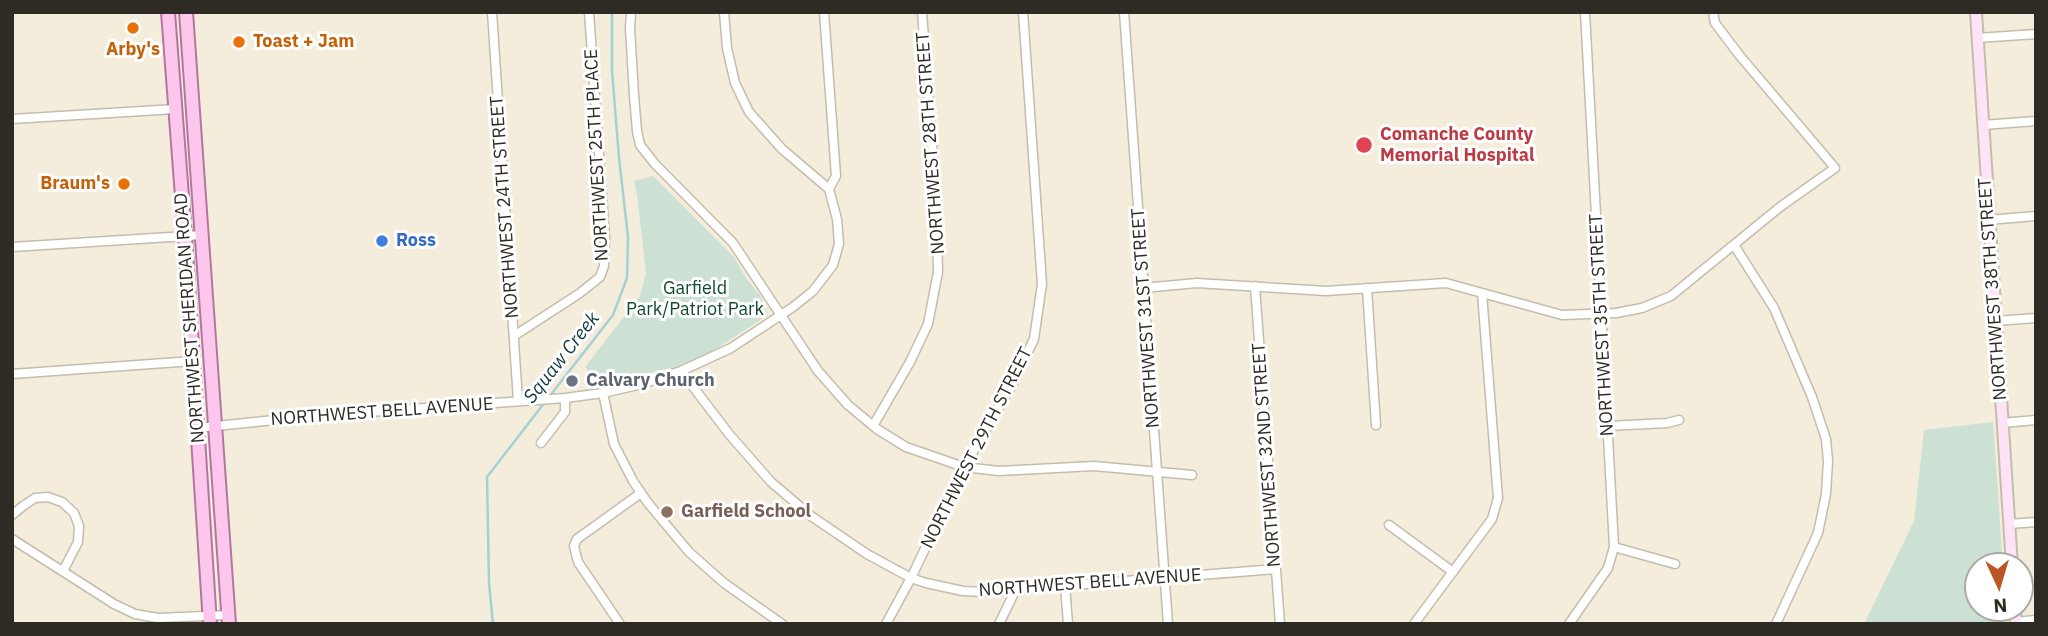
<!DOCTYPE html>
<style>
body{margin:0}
#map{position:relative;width:2048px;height:636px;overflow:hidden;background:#f4eddb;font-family:"IBM Plex Sans",sans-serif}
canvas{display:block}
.frame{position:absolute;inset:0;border:14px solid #2e2b24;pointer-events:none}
.north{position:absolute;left:1964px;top:552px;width:70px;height:70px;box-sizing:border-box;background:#fff;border:2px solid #abaaa7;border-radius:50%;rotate:176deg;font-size:19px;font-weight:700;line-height:28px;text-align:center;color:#2e2b24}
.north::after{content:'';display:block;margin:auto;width:24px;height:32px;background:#bb5626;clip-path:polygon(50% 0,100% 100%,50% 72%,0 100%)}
</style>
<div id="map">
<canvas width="2048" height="636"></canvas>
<div class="frame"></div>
<div class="north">N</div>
</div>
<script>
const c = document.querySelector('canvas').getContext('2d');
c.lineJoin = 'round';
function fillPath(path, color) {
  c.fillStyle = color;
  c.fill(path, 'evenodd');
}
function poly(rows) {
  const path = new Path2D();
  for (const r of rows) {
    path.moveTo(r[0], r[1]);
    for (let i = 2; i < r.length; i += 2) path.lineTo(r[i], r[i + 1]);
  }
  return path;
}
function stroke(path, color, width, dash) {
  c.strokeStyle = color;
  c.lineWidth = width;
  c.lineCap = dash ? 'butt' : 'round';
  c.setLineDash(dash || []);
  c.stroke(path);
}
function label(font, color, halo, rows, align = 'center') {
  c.font = font + ' "IBM Plex Sans",sans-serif';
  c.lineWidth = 6;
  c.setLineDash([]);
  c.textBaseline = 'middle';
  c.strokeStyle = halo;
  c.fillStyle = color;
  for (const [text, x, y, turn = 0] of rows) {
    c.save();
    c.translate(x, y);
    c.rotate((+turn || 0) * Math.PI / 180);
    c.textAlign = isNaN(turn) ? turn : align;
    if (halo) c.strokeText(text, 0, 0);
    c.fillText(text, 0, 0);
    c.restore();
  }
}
fillPath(poly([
 [653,176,734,257,746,278,760,295,768,315,711,352,679,366,598,386,585,367,640,296,646,273,637,195,634,181],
 [1993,422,2003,566,1978,566,1978,608,2006,608,2007,624,1864,624,1914,521,1924,430]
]), '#cce1d3');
stroke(poly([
 [549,397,613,315,627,278,628,237,619,158,612,70,612,12],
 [493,624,489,583,487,477,545,402]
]), '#a4d0d6', 2.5);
const minor = poly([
 [492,12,518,401],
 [631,12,630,29,634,95,637,131,640,145,655,164,733,243,818,371,848,405,877,429,906,447,964,467,999,471,1094,466,1192,475],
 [724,12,727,48,735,83,749,112,782,149,829,189],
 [1124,12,1168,624],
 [1977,38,2036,34],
 [12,119,175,109],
 [1983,125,2036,121],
 [1988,220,2036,216],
 [1734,245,1774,308,1812,397,1826,439,1828,461,1826,494,1818,533,1776,624],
 [12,247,202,235],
 [1255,286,1280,624],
 [1143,288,1197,283,1326,291,1446,283,1562,315,1616,313,1642,308,1671,296,1780,207,1835,168,1740,56,1715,23,1713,12],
 [1367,288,1376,425],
 [1995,321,2036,318],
 [514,336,580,293,600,277,604,266,605,238,589,12],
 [681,371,729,434,771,482,811,516,867,554,911,578,926,583,963,591,986,592,1276,569],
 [12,374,193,361],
 [603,393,614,444,633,481,648,503,689,552,724,583,782,624],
 [2002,423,2036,420],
 [873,426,910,362,928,324,938,272,936,195,922,12],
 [1608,426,1667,423,1679,420],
 [197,428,313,416,565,398,603,393,642,384,681,371,731,348,793,307,813,291,833,265,839,244,837,219,829,189,836,176,824,12],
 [541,443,565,412,565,398],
 [12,515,23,506,35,498,48,497,62,502,74,513,79,526,78,542,63,571],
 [2009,524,2036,522],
 [1389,525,1453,572],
 [12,539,114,604,135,614,158,618,228,615],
 [1614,547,1675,564],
 [1065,585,1068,624],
 [2015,622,2036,620],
 [620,624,578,562,574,546,577,539,641,493],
 [886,624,911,578,964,467,1011,387,1034,339,1042,284,1023,12],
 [999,624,1016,589],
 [1414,624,1492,519,1498,498,1482,293],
 [1569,624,1608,568,1614,547,1585,12]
]);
const secondary = poly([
 [1976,12,2012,566],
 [2015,608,2016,624]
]);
const primary = poly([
 [168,12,185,236,210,624],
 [186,12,229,624]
]);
stroke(minor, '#c4bdac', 11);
stroke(secondary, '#c4bdac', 14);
stroke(primary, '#b3779f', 16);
stroke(minor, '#fff', 8);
stroke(secondary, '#fee2f6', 10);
stroke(primary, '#fcc6ed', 12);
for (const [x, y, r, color] of [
 [133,28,7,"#e8710a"],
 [239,42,7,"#e8710a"],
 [1364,145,9,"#e0444e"],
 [124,184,7,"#e8710a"],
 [382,241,7,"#3f7fe0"],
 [572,381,7,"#6b7280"],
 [667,512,7,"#8d6e63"]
]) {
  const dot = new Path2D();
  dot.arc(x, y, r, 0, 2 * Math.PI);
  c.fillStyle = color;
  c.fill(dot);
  stroke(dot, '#fff', 2.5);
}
label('bold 18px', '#c56008', '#fff', [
 ["Toast + Jam",253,42],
 ["Arby's",133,50,"center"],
 ["Braum's",110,184,"right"]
], 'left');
label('bold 18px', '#be3a42', '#fff', [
 ["Comanche County",1380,135],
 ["Memorial Hospital",1380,156]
], 'left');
label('18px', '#2e2b24', '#fff', [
 ["NORTHWEST 28TH STREET",931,143,-94],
 ["NORTHWEST 25TH PLACE",597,155,-93],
 ["NORTHWEST 24TH STREET",505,207,-94],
 ["NORTHWEST 38TH STREET",1993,289,-94],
 ["NORTHWEST SHERIDAN ROAD",190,318,-94],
 ["NORTHWEST 31ST STREET",1146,318,-94],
 ["NORTHWEST 35TH STREET",1602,325,-93],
 ["NORTHWEST BELL AVENUE",382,412,-4],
 ["NORTHWEST 29TH STREET",977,448,-63],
 ["NORTHWEST 32ND STREET",1267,455,-94],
 ["NORTHWEST BELL AVENUE",1090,583,-4]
]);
label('bold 18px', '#366cbe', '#fff', [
 ["Ross",396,241]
], 'left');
label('18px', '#0f4a2d', '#fff', [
 ["Garfield",695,289],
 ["Park/Patriot Park",695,310]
]);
label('bold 18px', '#5b616d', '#fff', [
 ["Calvary Church",586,381]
], 'left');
label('bold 18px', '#785e54', '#fff', [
 ["Garfield School",681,512]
], 'left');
label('italic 19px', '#0f3a3f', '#fff', [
 ["Squaw Creek",562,358,-52]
]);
</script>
